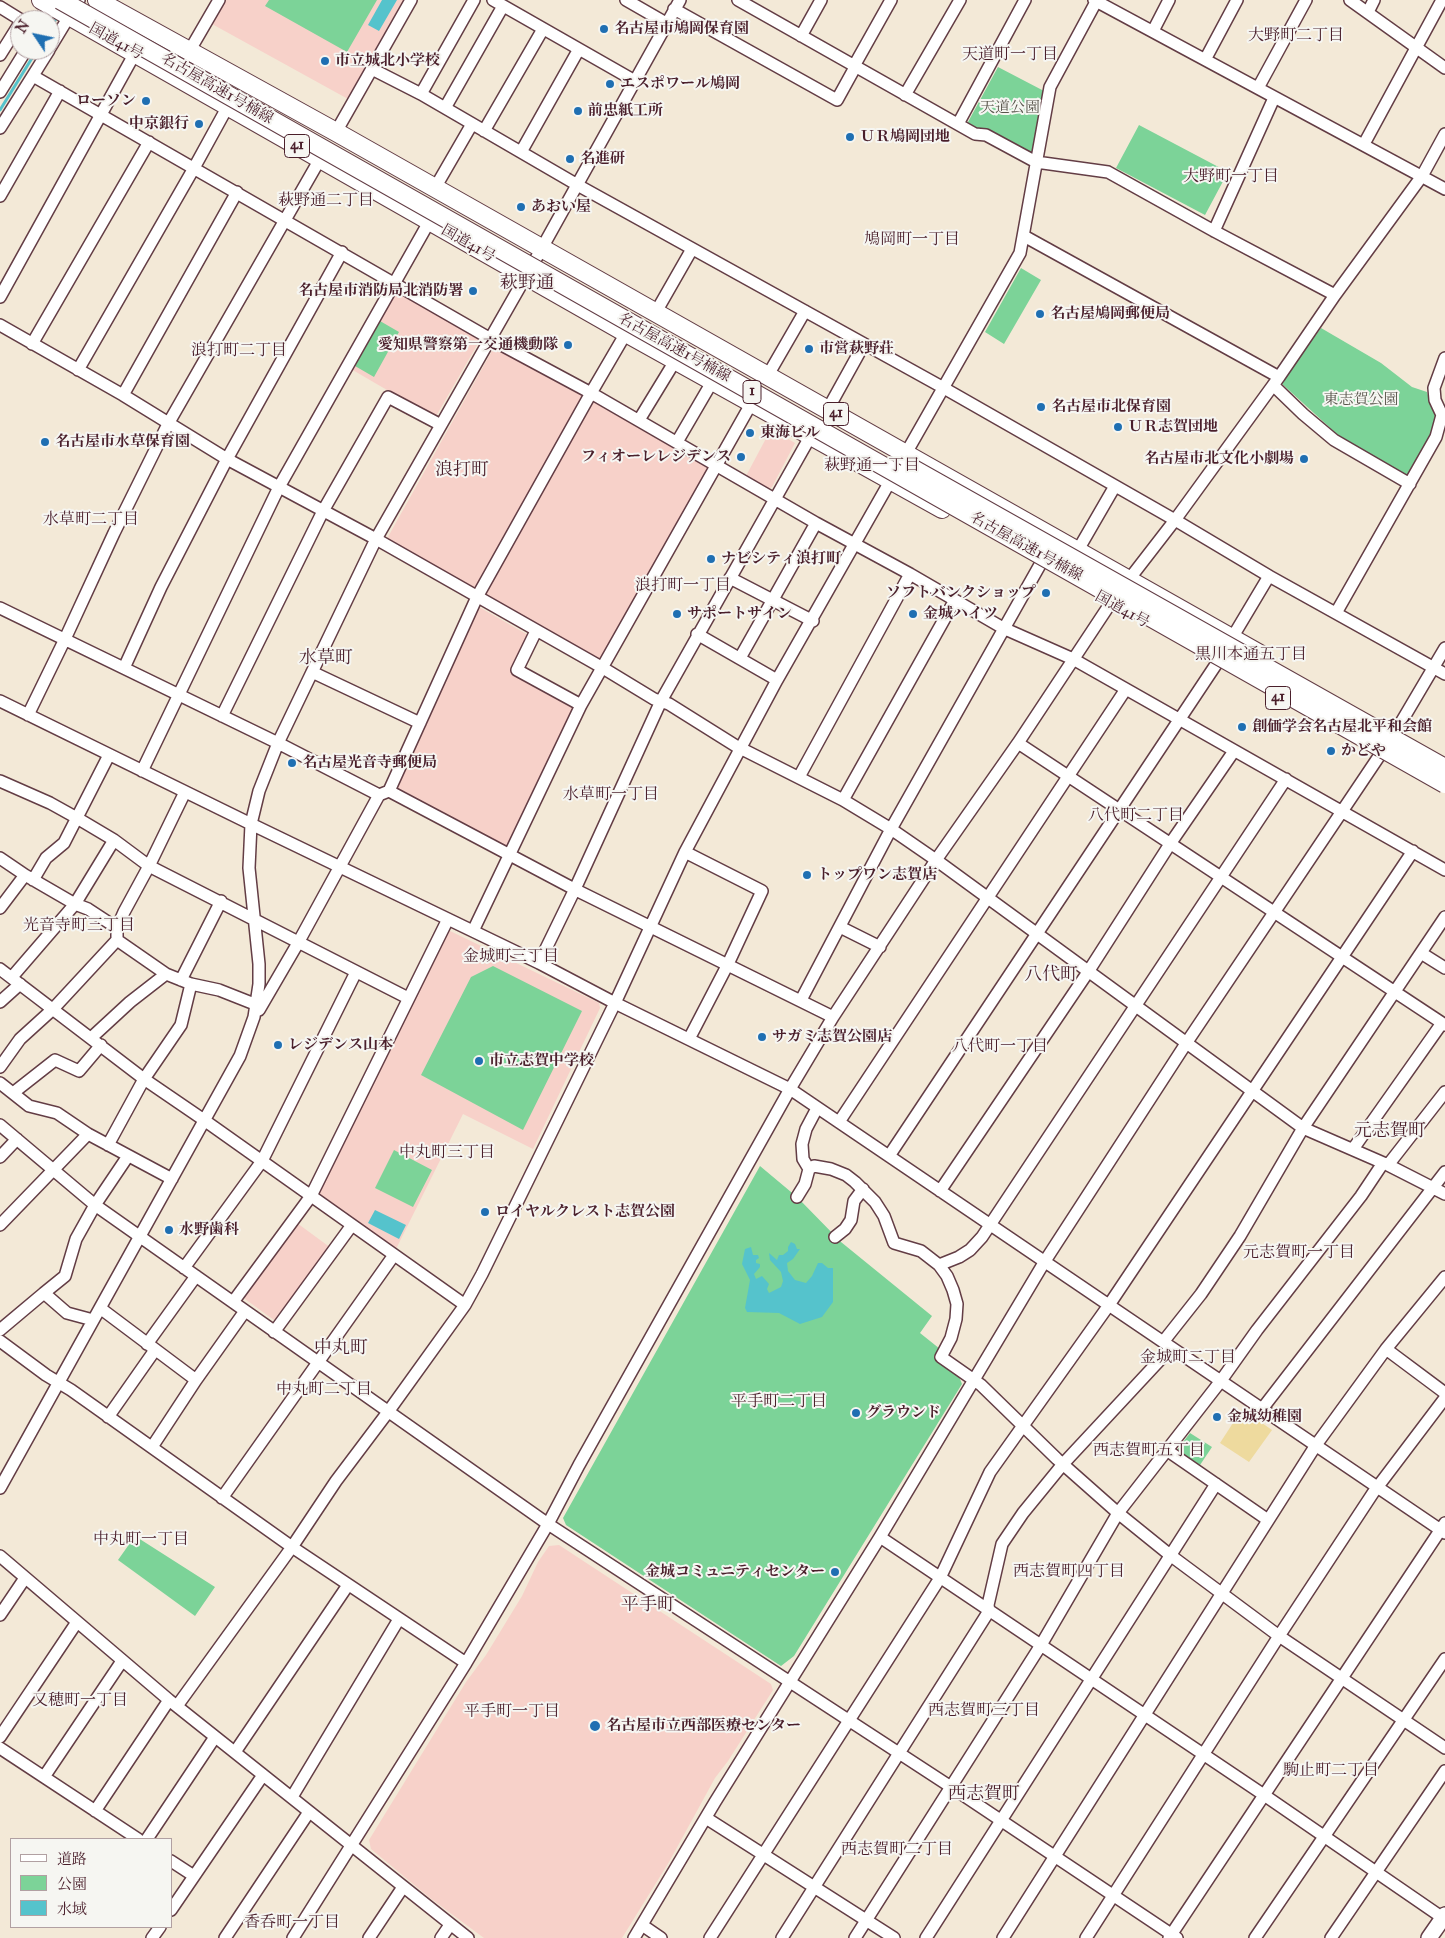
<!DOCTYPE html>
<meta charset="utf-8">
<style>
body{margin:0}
#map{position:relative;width:1445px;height:1938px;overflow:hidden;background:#f3e9d7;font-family:"IM FELL Great Primer","Noto Serif JP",serif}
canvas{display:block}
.legend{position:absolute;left:10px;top:1838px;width:162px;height:90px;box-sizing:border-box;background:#f6f6f2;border:1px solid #b1a0a2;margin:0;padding:6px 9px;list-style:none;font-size:15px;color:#4a1f2b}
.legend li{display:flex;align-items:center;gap:10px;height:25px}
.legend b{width:25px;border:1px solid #b1a0a2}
.north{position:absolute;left:10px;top:10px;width:50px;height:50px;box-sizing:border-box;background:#f6f6f2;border:1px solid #b1a0a2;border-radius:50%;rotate:304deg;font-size:14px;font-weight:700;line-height:20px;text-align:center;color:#4a1f2b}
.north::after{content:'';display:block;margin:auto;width:18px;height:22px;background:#1f6fb2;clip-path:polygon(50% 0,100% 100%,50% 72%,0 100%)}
</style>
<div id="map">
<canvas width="1445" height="1938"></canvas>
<ul class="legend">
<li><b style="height:6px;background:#fff"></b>道路</li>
<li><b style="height:14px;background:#7cd398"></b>公園</li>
<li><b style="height:14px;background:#55c3cc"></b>水域</li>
</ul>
<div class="north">N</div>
</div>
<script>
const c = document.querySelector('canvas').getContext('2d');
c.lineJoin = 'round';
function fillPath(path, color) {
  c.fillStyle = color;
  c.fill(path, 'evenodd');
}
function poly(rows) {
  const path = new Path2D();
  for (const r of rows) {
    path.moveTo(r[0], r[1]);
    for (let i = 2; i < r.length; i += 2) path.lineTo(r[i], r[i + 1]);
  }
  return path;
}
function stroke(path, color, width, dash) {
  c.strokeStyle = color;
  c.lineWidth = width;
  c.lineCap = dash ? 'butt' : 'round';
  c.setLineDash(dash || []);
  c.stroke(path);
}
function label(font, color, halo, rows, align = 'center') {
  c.font = font + ' "IM FELL Great Primer","Noto Serif JP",serif';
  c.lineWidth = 4;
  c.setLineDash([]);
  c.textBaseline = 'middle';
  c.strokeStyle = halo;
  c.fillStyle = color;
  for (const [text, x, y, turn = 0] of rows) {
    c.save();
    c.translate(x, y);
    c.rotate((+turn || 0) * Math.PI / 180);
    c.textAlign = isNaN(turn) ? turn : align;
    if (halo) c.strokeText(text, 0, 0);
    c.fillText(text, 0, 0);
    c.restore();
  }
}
fillPath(poly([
 [225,0,404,0,348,99,212,24],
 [395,291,480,340,435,418,351,369],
 [497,348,585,395,475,592,384,544,493,349],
 [590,403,595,403,709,468,600,660,596,661,483,597,483,593],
 [771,429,795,443,772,487,768,489,746,476],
 [479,607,528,635,529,638,511,674,575,707,505,852,394,790,475,608],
 [448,930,599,1003,600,1008,533,1149,463,1114,396,1249,317,1194],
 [297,1223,331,1248,278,1323,245,1299,244,1296],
 [559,1545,771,1684,773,1690,728,1761,715,1778,669,1862,622,1938,484,1938,430,1898,371,1849,369,1840,466,1682,486,1655,522,1596,538,1562,549,1546]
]), '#f7d1c9');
fillPath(poly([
 [269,0,377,0,347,52,265,6],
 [998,67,1044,91,1032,151,1029,153,984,128,976,130,968,126,968,122],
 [1139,125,1228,172,1205,215,1116,168],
 [1021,268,1041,280,1004,344,985,332],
 [380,321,399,332,374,377,355,366],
 [1321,328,1381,363,1412,387,1427,392,1430,403,1436,413,1431,435,1408,476,1339,436,1281,383],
 [493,966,582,1011,523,1130,421,1075,471,977],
 [394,1150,432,1170,413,1207,375,1188],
 [760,1166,797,1197,841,1242,932,1316,920,1333,940,1349,934,1356,958,1374,962,1384,794,1656,781,1666,566,1525,563,1518],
 [1190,1433,1212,1447,1200,1465,1177,1450],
 [135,1536,215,1587,195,1616,118,1560]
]), '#7cd398');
fillPath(poly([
 [1242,1409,1272,1430,1249,1462,1220,1443]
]), '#eeda9e');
fillPath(poly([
 [382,0,397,0,379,31,368,25],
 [375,1210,406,1225,399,1239,368,1223],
 [791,1242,795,1244,797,1249,800,1249,793,1259,787,1263,788,1271,795,1280,806,1283,812,1276,818,1263,822,1263,828,1268,833,1268,833,1302,822,1317,800,1324,779,1313,747,1312,745,1308,750,1280,742,1264,745,1249,751,1247,753,1255,758,1255,759,1258,756,1260,756,1263,760,1264,760,1267,754,1274,756,1279,762,1276,769,1284,767,1289,769,1293,781,1287,783,1281,781,1272,770,1260,769,1253,777,1260,779,1255,783,1255,788,1251,788,1247]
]), '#55c3cc');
stroke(poly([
 [50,29,58,15],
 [0,110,37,50]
]), '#55c3cc', 3);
const minor = poly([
 [493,0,635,81],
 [626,0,666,23],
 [738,0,975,134,986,135,1036,162,1108,172,1214,231,1335,295],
 [1094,0,1445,189],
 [1350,0,1445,68],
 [0,7,21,20],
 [674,9,837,100,853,71,854,66,891,0],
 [1368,12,1374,0],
 [44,20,55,2],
 [1153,31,1169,0],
 [801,36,821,0],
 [50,48,79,0],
 [190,50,219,0],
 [0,55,20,23],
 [1206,58,1237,0],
 [372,69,421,94,581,187,942,387,1175,520,1269,576,1445,674],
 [33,76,496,342,591,393,816,523,910,574,1003,628,1073,659,1445,870],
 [1258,88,1306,0],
 [0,92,26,50],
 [421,94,474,0],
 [905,95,960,0],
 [445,108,503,6],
 [958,124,1025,0],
 [0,128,49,50],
 [484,131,543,29],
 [336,132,411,0],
 [1364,144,1442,0],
 [521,152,579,49],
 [435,188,472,124],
 [0,196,60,91],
 [1214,231,1274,98],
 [1024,236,1279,377],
 [0,297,135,53],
 [656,312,692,249],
 [0,325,123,395,227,459,376,539,603,668,654,699,669,704,736,746,843,800,891,829,936,860,1303,1128,1388,1165,1445,1194],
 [32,344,149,142],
 [78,370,194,168,228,106],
 [768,375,805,311],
 [1273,385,1303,414,1334,440,1410,484],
 [123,395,237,192],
 [828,409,864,344],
 [639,420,675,361],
 [677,442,712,382],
 [1078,550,1115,486],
 [730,578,813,621],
 [0,608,278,743,379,795],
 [1336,613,1436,437,1442,415,1435,400,1434,388,1445,358],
 [536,631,517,670,581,705],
 [697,634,777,680],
 [1232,638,1269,576],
 [740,658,816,523],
 [124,668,161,587,227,459,342,252],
 [312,672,420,723],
 [0,701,251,824,539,963,615,1003,790,1089,1445,1533],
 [28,715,65,639,114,533,168,424,320,159],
 [222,716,323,511,388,397,441,425],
 [1018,743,1445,1025],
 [142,771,279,487,429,222],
 [799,777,910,574],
 [0,781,50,803,77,818,114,840,149,866,408,998],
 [389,791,477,597,591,393,626,333],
 [843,800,955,600],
 [685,852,762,891,728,964,689,1039],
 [0,858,25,875,75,904,88,909,117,928,117,940,166,974,191,984,219,990,257,1005],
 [33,880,46,858,64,843,109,755],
 [0,908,25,875],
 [840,927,880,947],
 [117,928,124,912,149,866,185,792],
 [473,931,581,705,751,404],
 [1421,953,1445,968],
 [539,963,575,889,661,701,810,437],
 [0,969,144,1079,204,1120,465,1305],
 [12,977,75,904,114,840],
 [181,980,221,901],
 [801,1000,891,829,1041,563],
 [0,1002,20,984],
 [259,1010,298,943,379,795,389,791,578,891,833,1017],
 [91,1038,130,1002,166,974],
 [0,1067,20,1039,53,1009,117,940],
 [0,1083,29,1106,57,1113,88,1134,172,1179],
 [13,1093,55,1060,79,1071,101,1045],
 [815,1112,806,1129,802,1144,803,1159,809,1169,814,1166,831,1169,846,1175,855,1182,875,1202,884,1216,894,1243,921,1251,939,1265,947,1276,953,1290,957,1304,956,1319,951,1338,941,1357,981,1385,1057,1459,1118,1513,1170,1555,1279,1636,1445,1748],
 [839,1122,1126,689],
 [0,1125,95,1205,548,1524,951,1787,1177,1938],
 [108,1145,144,1079,181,1025,191,984],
 [1353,1149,1442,1023],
 [889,1156,1217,663],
 [0,1157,17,1139],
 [1388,1165,1445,1092],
 [940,1191,1088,972,1170,844,1234,751],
 [797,1197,805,1184,809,1169],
 [0,1225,88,1134],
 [835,1237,845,1229,851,1220,854,1201,863,1189],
 [939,1265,959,1257,970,1250,982,1237,1286,779],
 [184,1268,262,1161,356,972],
 [44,1293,65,1276,76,1239,95,1205,128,1156],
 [233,1302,311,1196,448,919],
 [100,1308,196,1380],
 [0,1330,44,1293,67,1313,93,1320],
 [274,1332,352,1225],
 [0,1341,46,1375,71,1390,292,1547,466,1663],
 [1163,1342,1201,1294,1240,1236,1303,1128,1445,917],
 [147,1344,196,1276],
 [1386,1349,1445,1393],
 [1262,1409,1445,1172],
 [108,1417,155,1350],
 [152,1447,196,1380,245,1311],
 [1168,1451,1268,1520],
 [0,1488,240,1056,254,1017,259,984,259,964,249,868,251,824,259,791,278,743,376,539,542,248,680,0],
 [222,1498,394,1255],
 [880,1537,1264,1795,1443,1918],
 [0,1556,169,1700,468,1938],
 [0,1615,25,1578],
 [177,1706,292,1547,336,1481,388,1412,465,1305,482,1274,615,1003,685,852,777,680,1020,253,1050,87,1097,0],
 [0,1737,77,1622],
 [0,1748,138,1839],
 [235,1752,348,1585],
 [44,1777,122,1661],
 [292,1797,399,1619],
 [95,1811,169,1700],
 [706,1818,894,1938],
 [147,1839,215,1737],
 [171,1861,194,1876],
 [171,1910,263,1775],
 [642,1925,661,1938],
 [152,1938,160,1927],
 [225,1938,309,1812],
 [293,1938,466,1663,548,1524,579,1465,790,1089,833,1017,936,860,1018,743,1110,604,1175,520,1279,377,1335,295,1422,176,1445,134],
 [369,1938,403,1887],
 [441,1938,450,1925],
 [634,1938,715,1802,880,1537,1045,1261,1187,1042,1396,731,1445,648],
 [710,1938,940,1578,990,1472,1109,1305,1413,851],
 [782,1938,989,1611,988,1605,1002,1544,1023,1513,1063,1464,1171,1348],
 [855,1938,1041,1645,1118,1513,1220,1382,1257,1330,1361,1196,1383,1163],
 [926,1938,1216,1484],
 [1003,1938,1316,1445,1386,1349,1445,1277],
 [1086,1938,1279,1636,1373,1493,1445,1398],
 [1169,1938,1445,1523],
 [1255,1938,1445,1659],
 [1331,1938,1445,1771]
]);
const major = poly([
 [1429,1938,1445,1915]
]);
const highway = poly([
 [41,0,626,333,942,509],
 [97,0,336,132,1260,654]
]);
stroke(minor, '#633d45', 14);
stroke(major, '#633d45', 18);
stroke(highway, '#633d45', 20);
stroke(minor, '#fff', 11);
stroke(major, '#fff', 15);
stroke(highway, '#fff', 18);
const highwayBridge = poly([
 [60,0,1445,784],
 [910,467,1445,768]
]);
stroke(highwayBridge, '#633d45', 20, []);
stroke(highwayBridge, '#fff', 18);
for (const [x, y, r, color] of [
 [604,29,5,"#1f6fb2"],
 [325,61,5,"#1f6fb2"],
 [610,84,5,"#1f6fb2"],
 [146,101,5,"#1f6fb2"],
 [578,111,5,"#1f6fb2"],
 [199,124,5,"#1f6fb2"],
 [850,137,5,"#1f6fb2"],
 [570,159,5,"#1f6fb2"],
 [521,207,5,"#1f6fb2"],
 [473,291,5,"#1f6fb2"],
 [1040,314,5,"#1f6fb2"],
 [568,345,5,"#1f6fb2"],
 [809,349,5,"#1f6fb2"],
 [1041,407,5,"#1f6fb2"],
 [1118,427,5,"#1f6fb2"],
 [750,433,5,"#1f6fb2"],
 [45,442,5,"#1f6fb2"],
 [741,457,5,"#1f6fb2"],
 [1304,459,5,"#1f6fb2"],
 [711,559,5,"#1f6fb2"],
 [1046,593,5,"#1f6fb2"],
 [677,614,5,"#1f6fb2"],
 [913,614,5,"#1f6fb2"],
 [1242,727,5,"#1f6fb2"],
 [1331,751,5,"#1f6fb2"],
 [292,763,5,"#1f6fb2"],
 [807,875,5,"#1f6fb2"],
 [762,1037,5,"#1f6fb2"],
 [278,1045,5,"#1f6fb2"],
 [479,1061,5,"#1f6fb2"],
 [485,1212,5,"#1f6fb2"],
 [169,1230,5,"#1f6fb2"],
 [856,1413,5,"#1f6fb2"],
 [1217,1417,5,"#1f6fb2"],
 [835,1572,5,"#1f6fb2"],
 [595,1726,6,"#1f6fb2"]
]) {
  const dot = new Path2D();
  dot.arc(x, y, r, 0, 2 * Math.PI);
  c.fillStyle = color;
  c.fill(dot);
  stroke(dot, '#f6f6f2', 2);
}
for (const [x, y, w] of [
 [297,146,25],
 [752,392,18],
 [836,414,25],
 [1278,698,25]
]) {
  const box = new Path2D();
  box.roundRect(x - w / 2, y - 11.5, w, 23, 4);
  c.fillStyle = '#f6f6f2';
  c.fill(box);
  stroke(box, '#4a1f2b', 1);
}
label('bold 14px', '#4a1f2b', null, [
 ["41",297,146],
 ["1",752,392],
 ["41",836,414],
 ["41",1278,698]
]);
label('bold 15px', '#4a1f2b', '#f6f6f2', [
 ["名古屋市鳩岡保育園",614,29],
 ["市立城北小学校",335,61],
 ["エスポワール鳩岡",620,84],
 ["ローソン",136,101,"right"],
 ["前忠紙工所",588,111],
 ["中京銀行",189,124,"right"],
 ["ＵＲ鳩岡団地",860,137],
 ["名進研",580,159],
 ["あおい屋",531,207],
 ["名古屋市消防局北消防署",463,291,"right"],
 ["名古屋鳩岡郵便局",1050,314],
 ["愛知県警察第一交通機動隊",558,345,"right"],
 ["市営萩野荘",819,349],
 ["名古屋市北保育園",1051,407],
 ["ＵＲ志賀団地",1128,427],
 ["東海ビル",760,433],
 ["名古屋市水草保育園",55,442],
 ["フィオーレレジデンス",731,457,"right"],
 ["名古屋市北文化小劇場",1294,459,"right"],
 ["ナビシティ浪打町",721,559],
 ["ソフトバンクショップ",1036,593,"right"],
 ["サポートサイン",687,614],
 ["金城ハイツ",923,614],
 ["創価学会名古屋北平和会館",1252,727],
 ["かどや",1341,751],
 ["名古屋光音寺郵便局",302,763],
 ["トップワン志賀店",817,875],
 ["サガミ志賀公園店",772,1037],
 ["レジデンス山本",288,1045],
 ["市立志賀中学校",489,1061],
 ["ロイヤルクレスト志賀公園",495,1212],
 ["水野歯科",179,1230],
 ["グラウンド",866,1413],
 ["金城幼稚園",1227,1417],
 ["金城コミュニティセンター",825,1572,"right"],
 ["名古屋市立西部医療センター",606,1726]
], 'left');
label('15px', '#4a1f2b', '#f6f6f2', [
 ["国道41号",116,42,29],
 ["名古屋高速1号楠線",217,89,30],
 ["国道41号",468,244,30],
 ["名古屋高速1号楠線",674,348,29],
 ["名古屋高速1号楠線",1026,547,29],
 ["国道41号",1122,610,29]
]);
label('15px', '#59554c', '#f6f6f2', [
 ["天道公園",1010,108],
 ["東志賀公園",1361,400]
]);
label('16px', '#4a1f2b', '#f6f6f2', [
 ["大野町二丁目",1296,36],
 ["天道町一丁目",1010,55],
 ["大野町一丁目",1231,177],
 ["萩野通二丁目",326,201],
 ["鳩岡町一丁目",912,240],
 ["浪打町二丁目",239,351],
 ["萩野通一丁目",872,466],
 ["水草町二丁目",91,520],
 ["浪打町一丁目",683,586],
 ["黒川本通五丁目",1251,655],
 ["水草町一丁目",611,795],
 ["八代町二丁目",1136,816],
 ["光音寺町三丁目",79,926],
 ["金城町三丁目",511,957],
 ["八代町一丁目",1000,1047],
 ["中丸町三丁目",447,1153],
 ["元志賀町一丁目",1299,1253],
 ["金城町二丁目",1188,1358],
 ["中丸町二丁目",324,1390],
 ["平手町二丁目",779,1402],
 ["西志賀町五丁目",1149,1451],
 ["中丸町一丁目",141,1540],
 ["西志賀町四丁目",1069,1572],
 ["又穂町一丁目",80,1701],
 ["西志賀町三丁目",984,1711],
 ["平手町一丁目",512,1712],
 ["駒止町二丁目",1331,1771],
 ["西志賀町二丁目",897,1850],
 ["香呑町一丁目",292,1923]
]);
label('18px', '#4a1f2b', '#f6f6f2', [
 ["萩野通",527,284],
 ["浪打町",462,471],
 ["水草町",326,659],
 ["八代町",1051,976],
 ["元志賀町",1390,1132],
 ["中丸町",341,1349],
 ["平手町",648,1606],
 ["西志賀町",984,1795]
]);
</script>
